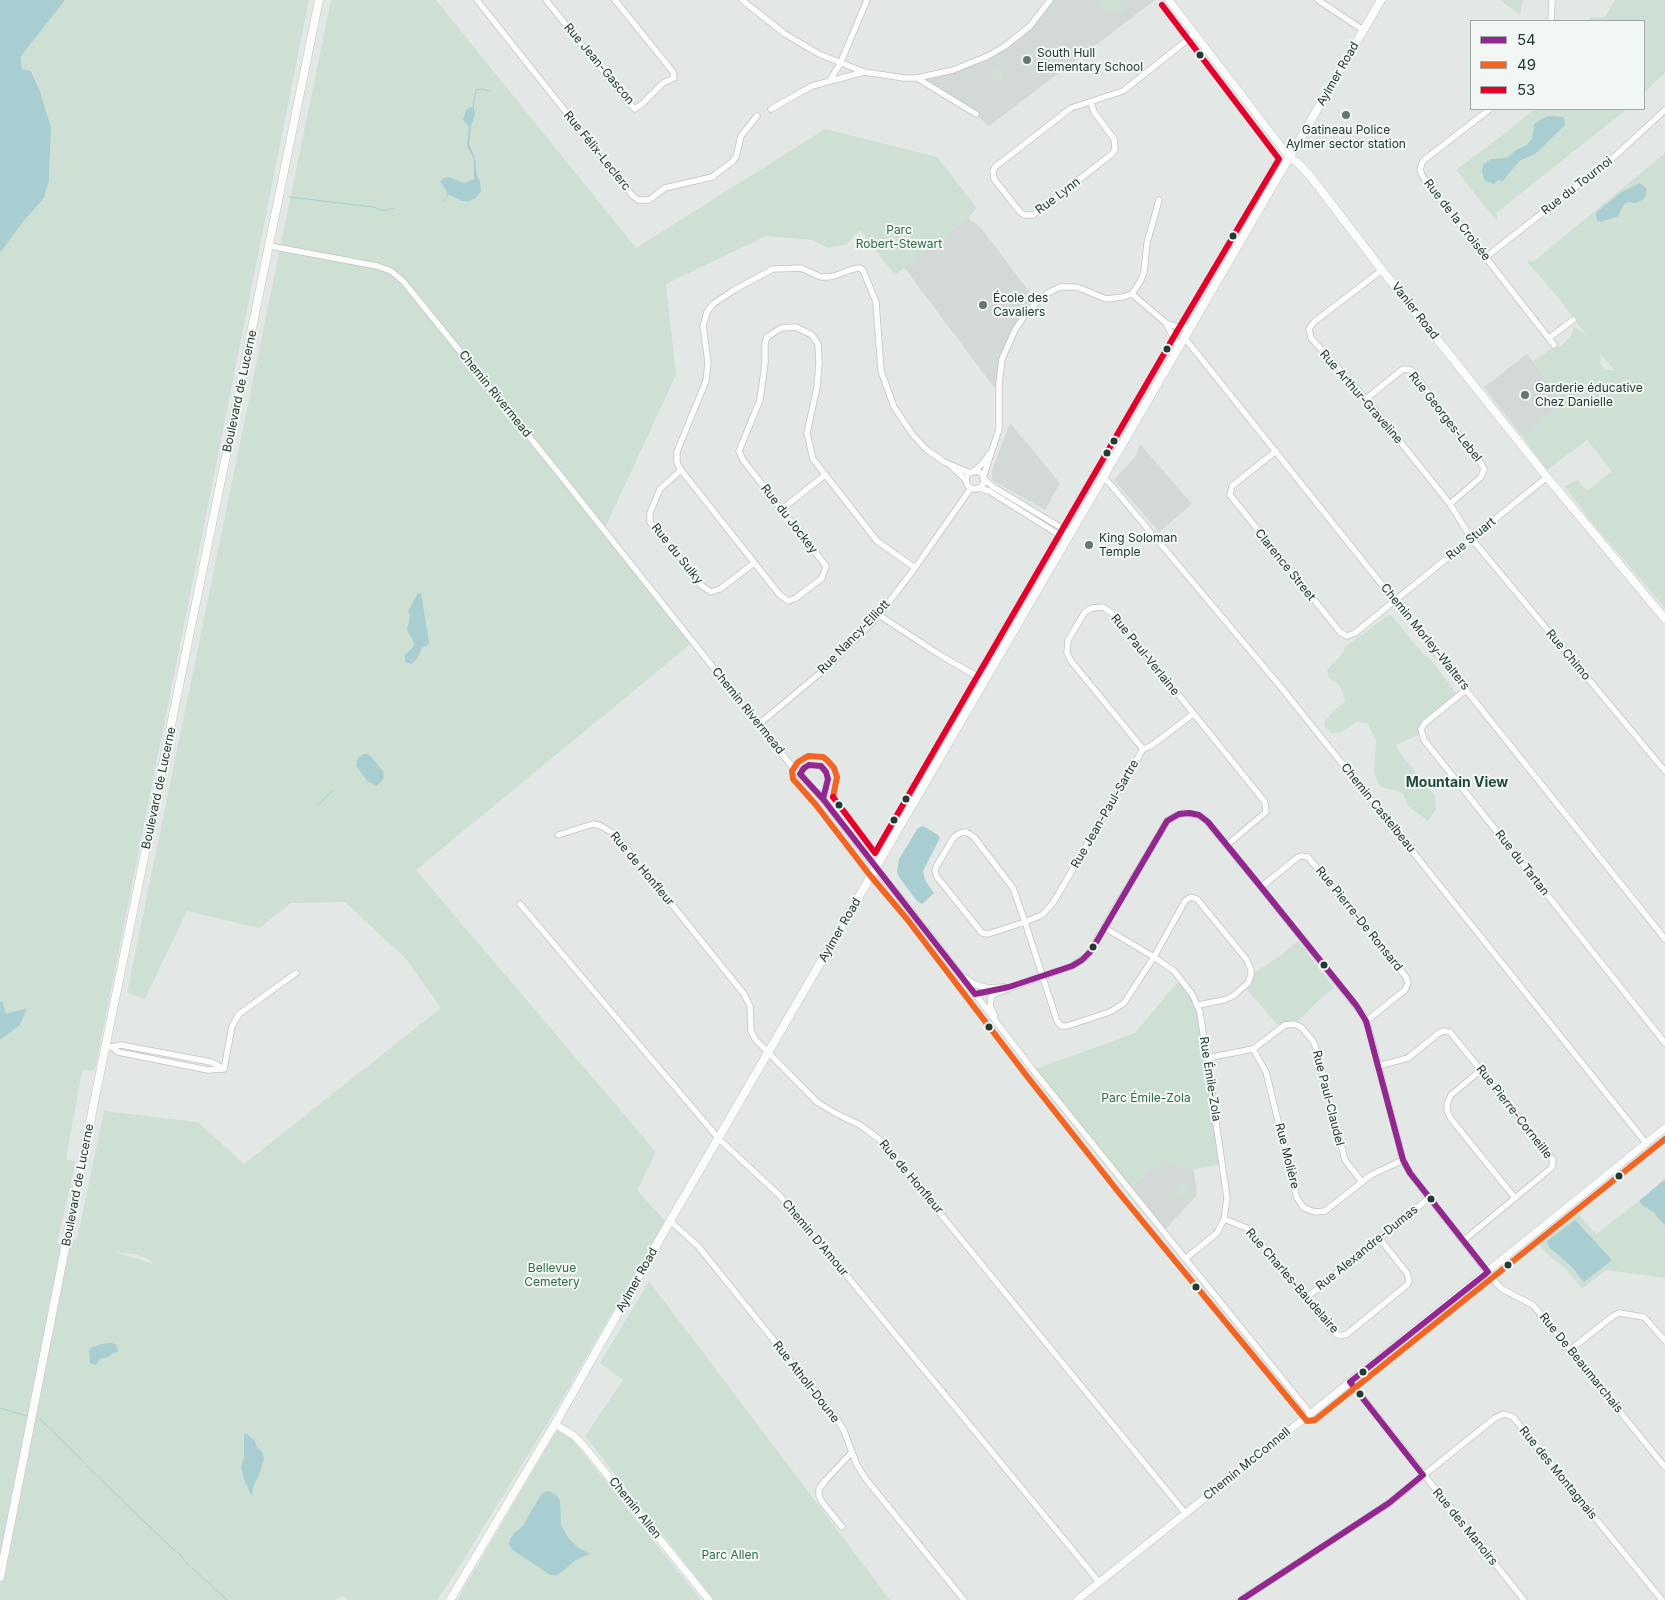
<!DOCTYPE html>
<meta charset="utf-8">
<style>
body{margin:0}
#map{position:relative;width:1665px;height:1600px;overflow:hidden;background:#e3e8e6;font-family:Inter,sans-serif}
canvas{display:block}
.legend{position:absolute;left:1470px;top:20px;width:175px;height:90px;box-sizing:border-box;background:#f2f7f4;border:1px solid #9faba7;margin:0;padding:6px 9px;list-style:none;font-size:15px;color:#233933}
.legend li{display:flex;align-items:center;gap:10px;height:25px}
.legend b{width:25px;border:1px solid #9faba7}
</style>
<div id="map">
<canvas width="1665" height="1600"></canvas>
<ul class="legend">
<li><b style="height:6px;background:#922790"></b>54</li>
<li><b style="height:6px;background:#f26522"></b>49</li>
<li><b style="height:6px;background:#e4002b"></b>53</li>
</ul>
</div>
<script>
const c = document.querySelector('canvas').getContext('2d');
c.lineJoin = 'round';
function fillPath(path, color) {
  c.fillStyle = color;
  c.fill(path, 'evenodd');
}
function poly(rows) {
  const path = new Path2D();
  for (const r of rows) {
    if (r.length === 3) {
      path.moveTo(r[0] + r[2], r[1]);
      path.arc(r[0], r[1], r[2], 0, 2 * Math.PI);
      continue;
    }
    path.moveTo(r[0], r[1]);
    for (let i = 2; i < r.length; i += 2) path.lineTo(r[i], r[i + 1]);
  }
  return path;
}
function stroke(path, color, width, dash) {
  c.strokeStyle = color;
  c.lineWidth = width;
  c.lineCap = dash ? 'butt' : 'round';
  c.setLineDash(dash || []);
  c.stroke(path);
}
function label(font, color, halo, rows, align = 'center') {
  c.font = font + ' Inter,sans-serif';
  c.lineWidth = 4;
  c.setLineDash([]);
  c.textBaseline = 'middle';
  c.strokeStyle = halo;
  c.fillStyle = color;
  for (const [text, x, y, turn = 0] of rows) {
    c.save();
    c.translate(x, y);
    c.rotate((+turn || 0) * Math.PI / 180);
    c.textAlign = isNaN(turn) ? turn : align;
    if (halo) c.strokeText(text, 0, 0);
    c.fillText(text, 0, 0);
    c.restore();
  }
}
fillPath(poly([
 [1050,0,1155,0,989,126,976,114,917,78,968,65,1019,35],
 [968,218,981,228,1037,302,1007,344,999,386,996,387,993,386,904,267],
 [1527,354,1565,402,1522,436,1484,387],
 [1010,423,1060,483,1045,510,992,480,992,470],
 [1140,444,1192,504,1159,532,1114,480,1135,457],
 [1162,1161,1194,1169,1197,1195,1163,1232,1127,1189]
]), '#d2d9d6');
fillPath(poly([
 [65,0,309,0,95,1070,82,1071,66,1159,76,1162,57,1243,77,1240,104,1111,198,1122,244,1164,441,1008,406,959,345,902,291,903,259,928,187,911,145,999,127,993,331,0,436,0,636,248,825,129,937,157,977,208,968,218,895,275,860,230,847,244,828,248,812,240,766,236,666,284,676,375,604,530,693,642,416,870,656,1152,637,1190,665,1221,558,1406,461,1564,437,1600,349,1600,343,1596,334,1600,0,1600,0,1040,20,1025,27,1008,6,1015,4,1002,0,1002,0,253,22,223,44,198,49,180,51,127,40,91,32,71,22,70,21,56],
 [115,1252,135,1254,150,1260,153,1264],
 [1097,0,1118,0,1125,11,1122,13,1114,9,1111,11,1105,11],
 [1500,0,1523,0,1520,15],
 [1615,0,1665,0,1665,73,1644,93,1644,21,1588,21,1591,17,1605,17],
 [998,68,1004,77,998,83,991,76,991,72],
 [1534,109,1627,109,1496,213,1498,218,1496,220,1456,170,1508,131],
 [1665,153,1665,608,1594,525,1564,486,1578,480,1587,491,1612,471,1587,440,1547,470,1522,436,1565,402,1533,361,1551,349,1561,346,1571,336,1574,326,1587,336,1557,296,1528,263,1529,260,1533,262],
 [1601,354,1614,370,1605,370,1600,363],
 [1388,615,1392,616,1424,655,1430,659,1457,694,1423,720,1419,728,1418,735,1396,745,1400,753,1435,796,1436,809,1428,821,1408,806,1403,793,1385,788,1381,787,1378,783,1374,773,1376,741,1368,724,1358,721,1341,732,1331,733,1324,726,1325,721,1333,711,1345,702,1342,690,1337,683,1329,678,1327,670,1343,653,1345,647],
 [1298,941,1334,988,1317,1002,1296,1023,1285,1022,1278,1025,1247,990,1254,978,1255,972,1280,956],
 [1181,978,1198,1005,1223,1164,1194,1169,1162,1161,1127,1189,1033,1070,1135,1033],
 [1180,1182,1187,1186,1192,1191,1183,1195,1179,1193,1175,1188],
 [1639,1201,1643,1206,1653,1212,1665,1226,1665,1278,1606,1270,1582,1289,1566,1269,1547,1254,1535,1239,1574,1209,1596,1234],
 [649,1281,841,1535,890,1600,714,1600,585,1436,623,1380,600,1363],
 [557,1430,566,1432,701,1600,457,1600]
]), '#cee0d3');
fillPath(poly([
 [0,0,65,0,21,56,22,69,31,71,40,91,51,127,49,180,44,198,22,223,0,253],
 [470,107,474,108,475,114,471,126,469,144,475,158,477,176,480,181,481,191,476,198,469,201,462,201,450,195,447,196,447,192,440,181,444,178,448,177,465,183,474,179,474,159,467,146,469,127,463,120,466,110],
 [1547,116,1564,117,1565,125,1535,154,1519,161,1502,182,1499,179,1494,184,1485,181,1482,172,1483,165,1491,159,1506,158,1516,150,1527,145,1532,139,1534,124],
 [1640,183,1646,188,1646,196,1642,200,1635,203,1628,202,1624,204,1618,216,1616,217,1600,222,1597,220,1596,213,1620,193],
 [418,593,421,594,422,599,429,642,428,645,422,648,417,659,412,664,405,662,405,655,414,646,413,641,407,630,410,616,408,611],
 [364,754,368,754,374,760,383,771,384,777,382,781,376,786,367,781,356,765,358,758],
 [923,826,938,835,940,838,923,871,925,880,934,893,922,904,917,901,899,877,897,871,899,859,918,828],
 [0,1002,3,1002,6,1014,27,1008,20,1025,0,1040],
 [1665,1179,1665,1226,1653,1212,1643,1206,1639,1201],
 [1575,1220,1612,1260,1584,1282,1571,1266,1549,1247,1547,1241],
 [112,1343,117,1346,118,1352,111,1354,111,1356,100,1359,96,1365,90,1363,89,1353,90,1348,101,1344],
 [246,1433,255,1441,257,1448,262,1452,264,1458,260,1473,253,1487,252,1497,244,1479,241,1466,244,1458,244,1435],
 [549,1491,557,1496,560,1501,561,1525,569,1539,579,1548,590,1554,576,1560,558,1575,550,1575,513,1550,509,1545,510,1539,514,1533,523,1526,540,1496,545,1492]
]), '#a8ced2');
stroke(poly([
 [473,108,476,90,483,89,489,91],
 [289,197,373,207,384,211,394,208],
 [444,202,447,196],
 [318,805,333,790],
 [0,1408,27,1416],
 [39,1418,84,1462],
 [87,1466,175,1551],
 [178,1552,189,1566],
 [192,1568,227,1600]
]), '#a8ced2', 1);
const minor = poly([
 [477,0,632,195,638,200,649,200,665,188,712,177,732,162,736,157,741,136,757,116],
 [546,0,628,102,635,109,642,104,663,83,674,78,673,72,615,0],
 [742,0,785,34,819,54,864,72,904,78,917,78,953,70,988,56,1005,46,1030,26,1050,0],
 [1318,0,1363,30],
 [1551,21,1552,0],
 [917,78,976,114],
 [830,80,840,64,867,0],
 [1091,102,1094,112,1114,139,1115,149,1112,154,1033,215,1024,215,1020,212,994,179,993,171,995,167,1071,108,1123,91,1195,34],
 [771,109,812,86,864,72],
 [1490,109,1424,160,1422,163,1420,170,1423,177,1554,345],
 [270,246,377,266,391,271,403,281,557,471,790,764,823,799,876,869,914,914,1033,1070,1310,1413],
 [1486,257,1615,156,1665,110],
 [1382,270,1314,322,1309,329,1311,338,1366,399,1450,504,1471,538,1665,771],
 [1132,294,1166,323,1178,347],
 [1166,323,1181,328,1190,327],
 [1184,337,1665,939],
 [1549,338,1573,320],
 [1366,399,1403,369,1411,370,1417,377,1450,423,1479,460,1484,469,1481,477,1450,504],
 [1276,451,1232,486,1230,495,1340,632,1347,636,1355,633,1547,477],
 [952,467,966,480],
 [681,470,660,489,650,513,650,522,660,535,702,586,711,592,720,589,754,563],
 [975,480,9],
 [973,472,982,464,990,453],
 [1103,477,1111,485,1280,686,1646,1143],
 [983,478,999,429,999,384,1002,359,1015,330,1025,315,1037,302,1048,293,1060,287,1077,287,1106,299,1123,297,1132,294,1141,280,1144,272,1147,243,1159,200],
 [983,478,992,486,1065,530,1069,536],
 [979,488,989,491,1061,536,1069,536],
 [782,509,825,475],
 [915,568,877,541,813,459,807,433,817,387,819,363,818,344,812,335,796,327,781,328,767,337,765,343,765,363,760,400,739,451,743,460,826,566,822,578,796,598,788,601,779,594,681,470,677,463,677,452,680,444,706,381,708,362,703,326,707,312,713,304,734,290,773,269,801,268,821,277,828,277,834,276,853,269,859,268,863,270,876,302,881,371,894,407,913,435,926,449,944,462,970,473],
 [879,615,940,655,985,681],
 [1467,689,1425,723,1421,729,1424,740,1665,1043],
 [1193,714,1151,746,1143,749,1053,903,1042,915,1025,922,1057,1021,1061,1026,1067,1026,1110,1012,1124,1003,1154,957,1185,901,1191,897,1197,899,1247,960,1251,970,1251,975,1248,983,1233,996,1224,1000,1198,1005],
 [759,724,831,664,879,615,915,568,971,488],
 [1143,749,1071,661,1067,653,1068,640,1085,612,1092,608,1103,607,1114,615,1265,802,1266,812,1227,845],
 [966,832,974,837,1013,888,1025,922,988,934,982,933,937,877,935,871,936,867,954,837,960,833,966,832],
 [558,835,593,824,601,826,616,835,744,994,750,1006,751,1031,755,1039,817,1102,835,1113,860,1125,880,1140,1186,1514],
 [1261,887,1298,857,1301,856,1308,857,1406,977,1408,983,1405,990,1366,1021],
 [520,904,719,1139,778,1194,796,1214,1099,1582],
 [1105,928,1154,957,1174,971,1192,994,1200,1012,1227,1198,1224,1219,1217,1233,1185,1259],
 [966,978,974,984,988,988,1004,987],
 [975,994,995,990],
 [995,1016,990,1006,991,998,994,994,1072,966,1087,956,1167,821,1175,816,1183,813,1193,814,1204,818,1261,887,1364,1016,1370,1033,1403,1160,1410,1173,1496,1283,1502,1289,1533,1305,1665,1467],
 [106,1046,112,1047,121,1045,211,1062,224,1069,208,1070,118,1052,112,1047],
 [1253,1049,1266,1072,1297,1198,1304,1208,1315,1212,1325,1211,1371,1175,1403,1160],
 [1207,1058,1253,1049,1285,1025,1294,1024,1301,1027,1313,1041,1317,1051,1345,1160,1362,1182],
 [1378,1066,1408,1058,1439,1033,1443,1031,1450,1032,1553,1160,1552,1167,1550,1169,1463,1241],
 [224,1069,232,1026,239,1014,296,973],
 [1481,1070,1451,1095,1447,1104,1447,1110,1451,1119,1515,1198],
 [1224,1219,1249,1229,1333,1332,1340,1336,1347,1334,1408,1284,1409,1280,1407,1273,1380,1239],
 [670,1221,698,1246,837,1419,844,1431,857,1465,865,1478,964,1600],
 [1306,1298,1429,1198],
 [1570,1350,1613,1316,1619,1313,1644,1317,1665,1341],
 [1350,1382,1524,1600],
 [842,1527,822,1502,819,1496,819,1489,825,1481,851,1453],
 [1241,1600,1389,1503,1495,1418,1504,1414,1513,1417,1662,1600]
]);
const tertiary = poly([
 [1169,0,1290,158],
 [555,1424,574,1436,583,1445,709,1600],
 [1077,1600,1350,1382,1665,1128]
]);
const secondary = poly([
 [1290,158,1297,162,1311,177,1382,270,1547,477,1665,619],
 [0,1577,89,1127,319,0],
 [450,1600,555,1424,670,1221,1381,0]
]);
stroke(minor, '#c0c5c3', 7);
stroke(tertiary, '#c0c5c3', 8);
stroke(secondary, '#c0c6c3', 9);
stroke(minor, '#fbfcfb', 5.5);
stroke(tertiary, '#fbfcfb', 7);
stroke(secondary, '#fbfcfb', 8);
stroke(poly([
 [809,765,821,766,826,772,828,779,823,799,800,774,804,768,809,765],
 [823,799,975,994,1009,987,1072,966,1082,960,1091,951,1167,821,1179,814,1189,813,1199,815,1208,822,1261,887,1356,1005,1366,1021,1403,1160,1410,1173,1488,1272,1350,1382,1423,1475,1389,1503,1241,1600]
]), '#922790', 6);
stroke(poly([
 [833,797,837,777,834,768,827,760,823,757,808,756,798,762,792,771,793,779,816,805,869,874,907,919,1026,1075,1120,1194,1307,1421,1315,1420,1665,1139]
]), '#f26522', 6);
stroke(poly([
 [833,797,875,853,1176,333,1279,159,1162,5]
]), '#e4002b', 6);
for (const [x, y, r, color] of [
 [1200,55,4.5,"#233933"],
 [1027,60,5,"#667672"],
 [1346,115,5,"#667672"],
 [1233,236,4.5,"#233933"],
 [983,305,5,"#667672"],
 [1167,349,4.5,"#233933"],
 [1525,395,5,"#667672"],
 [1114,441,4.5,"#233933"],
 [1107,453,4.5,"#233933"],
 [1089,545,5,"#667672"],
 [906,799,4.5,"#233933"],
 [839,805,4.5,"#233933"],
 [894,820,4.5,"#233933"],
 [1093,947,4.5,"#233933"],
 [1324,965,4.5,"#233933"],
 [989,1027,4.5,"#233933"],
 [1619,1176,4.5,"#233933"],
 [1431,1199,4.5,"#233933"],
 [1508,1265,4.5,"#233933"],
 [1196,1287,4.5,"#233933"],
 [1363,1372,4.5,"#233933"],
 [1360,1394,4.5,"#233933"]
]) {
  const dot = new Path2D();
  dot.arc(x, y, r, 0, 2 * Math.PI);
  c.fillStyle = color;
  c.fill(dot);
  stroke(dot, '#f2f7f4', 2);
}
label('12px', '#233933', '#f2f7f4', [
 ["South Hull",1037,53],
 ["Elementary School",1037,67],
 ["Gatineau Police",1346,130,"center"],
 ["Aylmer sector station",1346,144,"center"],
 ["École des",993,298],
 ["Cavaliers",993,312],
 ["Garderie éducative",1535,388],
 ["Chez Danielle",1535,402],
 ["King Soloman",1099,538],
 ["Temple",1099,552]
], 'left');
label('12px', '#233933', '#f2f7f4', [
 ["Rue Jean-Gascon",599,64,50],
 ["Aylmer Road",1338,74,-60],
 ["Rue Félix-Leclerc",597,151,51],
 ["Rue du Tournoi",1577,186,-38],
 ["Rue Lynn",1058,196,-37],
 ["Rue de la Croisée",1457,220,52],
 ["Vanier Road",1415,311,52],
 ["Boulevard de Lucerne",240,391,-78],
 ["Chemin Rivermead",495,394,51],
 ["Rue Arthur-Graveline",1361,397,49],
 ["Rue Georges-Lebel",1445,417,52],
 ["Rue du Jockey",789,519,52],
 ["Rue Stuart",1471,539,-39],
 ["Rue du Sulky",677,554,51],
 ["Clarence Street",1285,565,51],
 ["Rue Nancy-Elliott",854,637,-46],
 ["Chemin Morley-Walters",1425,637,51],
 ["Rue Paul-Verlaine",1145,655,51],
 ["Rue Chimo",1568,655,50],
 ["Chemin Rivermead",748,711,51],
 ["Boulevard de Lucerne",159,788,-78],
 ["Chemin Castelbeau",1378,808,51],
 ["Rue Jean-Paul-Sartre",1105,814,-60],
 ["Rue du Tartan",1522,863,52],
 ["Rue de Honfleur",642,869,50],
 ["Rue Pierre-De Ronsard",1359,919,51],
 ["Aylmer Road",840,930,-60],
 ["Rue Émile-Zola",1210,1079,81],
 ["Rue Paul-Claudel",1328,1098,76],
 ["Rue Pierre-Corneille",1514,1112,52],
 ["Rue Molière",1287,1156,76],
 ["Rue de Honfleur",911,1177,50],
 ["Boulevard de Lucerne",78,1185,-79],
 ["Chemin D'Amour",815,1238,50],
 ["Rue Alexandre-Dumas",1367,1248,-39],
 ["Aylmer Road",637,1280,-61],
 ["Rue Charles-Baudelaire",1292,1281,49],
 ["Rue De Beaumarchais",1581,1363,51],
 ["Rue Atholl-Doune",806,1382,52],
 ["Chemin McConnell",1247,1464,-39],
 ["Rue des Montagnais",1558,1473,51],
 ["Chemin Allen",635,1508,51],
 ["Rue des Manoirs",1465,1527,51]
]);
label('12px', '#326c47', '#f2f7f4', [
 ["Parc",899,230],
 ["Robert-Stewart",899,244],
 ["Parc Émile-Zola",1146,1098],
 ["Bellevue",552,1268],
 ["Cemetery",552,1282],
 ["Parc Allen",730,1555]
]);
label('bold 14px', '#21493f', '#f2f7f4', [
 ["Mountain View",1457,783]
]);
</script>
